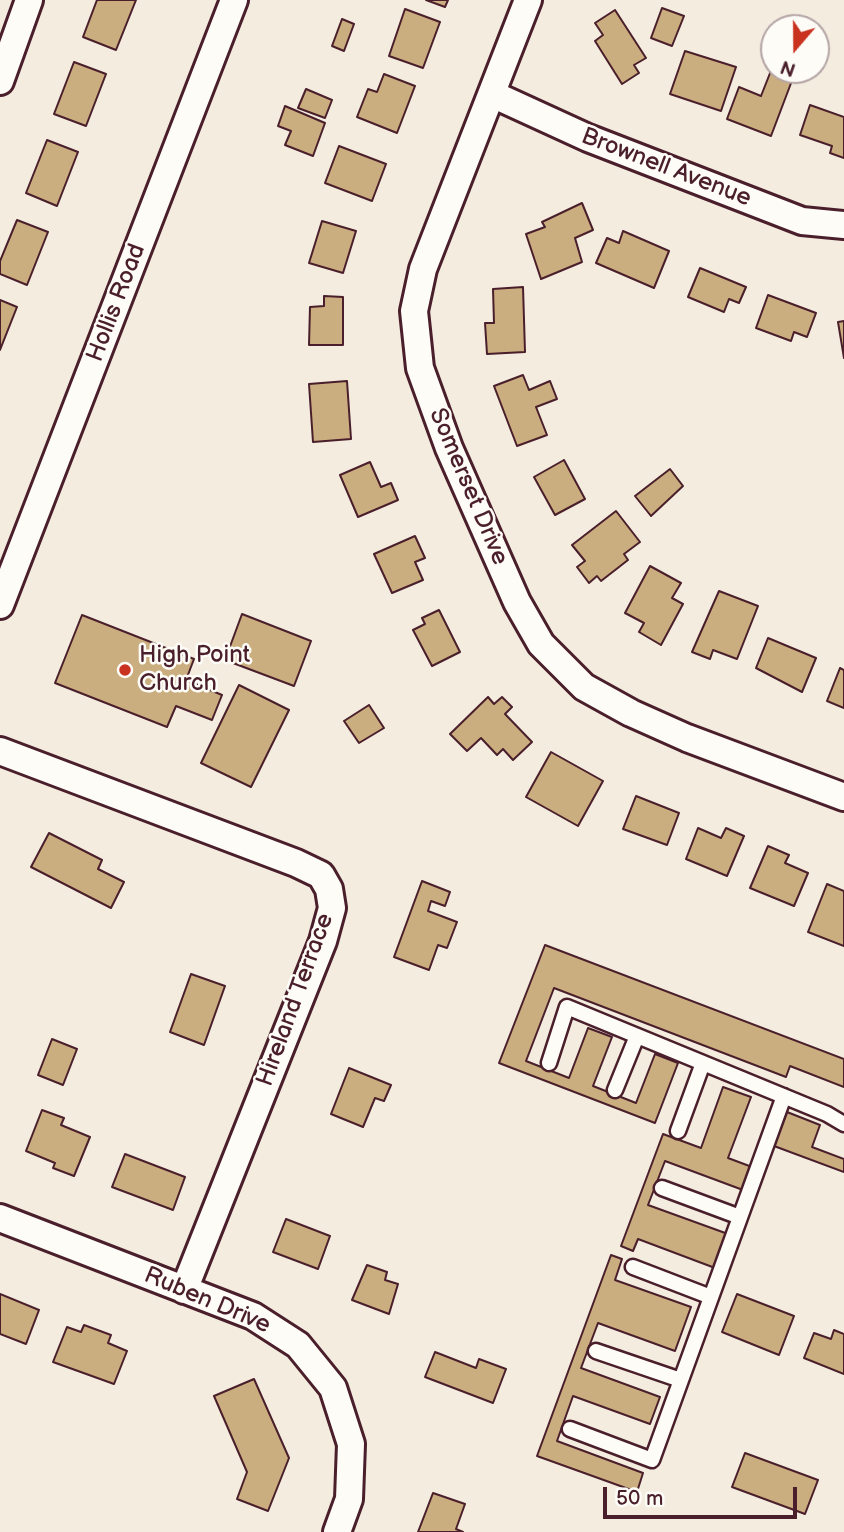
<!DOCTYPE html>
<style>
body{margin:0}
#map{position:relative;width:844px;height:1532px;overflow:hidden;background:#f3ecdf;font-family:"Balsamiq Sans",sans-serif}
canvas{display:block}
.north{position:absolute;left:760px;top:14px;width:70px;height:70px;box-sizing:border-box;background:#fdfcf7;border:2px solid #b5a4a5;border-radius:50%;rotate:200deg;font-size:19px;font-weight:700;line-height:28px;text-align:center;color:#4a1f2b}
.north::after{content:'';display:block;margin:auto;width:24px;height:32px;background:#c8321e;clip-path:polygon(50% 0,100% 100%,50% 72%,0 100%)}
.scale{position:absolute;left:603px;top:1487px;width:194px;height:32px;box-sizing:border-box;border:4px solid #4a1f2b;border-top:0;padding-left:9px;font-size:21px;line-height:24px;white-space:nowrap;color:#4a1f2b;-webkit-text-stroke:5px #fdfcf7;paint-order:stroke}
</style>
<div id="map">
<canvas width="844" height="1532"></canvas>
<div class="north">N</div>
<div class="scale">50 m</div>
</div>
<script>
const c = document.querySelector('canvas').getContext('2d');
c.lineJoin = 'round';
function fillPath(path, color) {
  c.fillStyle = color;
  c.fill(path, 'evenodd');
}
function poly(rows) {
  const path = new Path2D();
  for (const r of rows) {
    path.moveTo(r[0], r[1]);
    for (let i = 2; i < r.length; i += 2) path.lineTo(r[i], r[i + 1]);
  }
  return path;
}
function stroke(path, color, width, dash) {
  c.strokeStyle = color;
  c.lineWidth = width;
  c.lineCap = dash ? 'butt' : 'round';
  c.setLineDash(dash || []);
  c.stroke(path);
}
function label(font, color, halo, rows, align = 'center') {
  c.font = font + ' "Balsamiq Sans",sans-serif';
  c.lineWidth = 5;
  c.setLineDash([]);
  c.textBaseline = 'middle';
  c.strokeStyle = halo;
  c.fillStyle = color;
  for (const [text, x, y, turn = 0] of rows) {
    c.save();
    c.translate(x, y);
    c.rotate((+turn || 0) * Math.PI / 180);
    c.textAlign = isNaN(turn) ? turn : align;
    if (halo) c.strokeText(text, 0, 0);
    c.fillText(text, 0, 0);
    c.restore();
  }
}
const building = poly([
 [97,0,136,0,116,50,83,37,97,0],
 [426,0,448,0,445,7,426,0],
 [662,8,684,16,672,46,651,38,662,8],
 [405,9,440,22,423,68,389,56,405,9],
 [615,10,646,58,634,65,639,73,622,84,595,41,603,35,595,23,615,10],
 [342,19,354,24,344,51,332,46,342,19],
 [685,51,736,67,721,111,670,94,685,51],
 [74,62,106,74,86,126,54,114,74,62],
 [774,63,774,70,796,70,771,136,727,119,739,87,761,96,774,63],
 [384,74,415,86,397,133,357,117,368,89,377,92,384,74],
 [306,89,332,100,325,118,298,108,306,89],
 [810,105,844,117,844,158,830,153,832,146,800,135,810,105],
 [285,106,325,123,313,156,285,145,291,131,278,126,285,106],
 [47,140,78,152,57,206,26,193,47,140],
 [339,146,386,164,372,201,325,183,339,146],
 [582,203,593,230,575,238,582,262,541,279,526,234,545,227,542,222,582,203],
 [17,220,48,232,27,285,0,274,0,261,17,220],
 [322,221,356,231,343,273,309,263,322,221],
 [623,231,669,251,654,288,596,263,607,238,619,243,623,231],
 [700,268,746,287,739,303,729,299,724,312,688,297,700,268],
 [523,287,525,352,487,354,485,323,494,323,493,289,523,287],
 [768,295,816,313,807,337,794,332,791,341,756,328,768,295],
 [324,296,343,297,343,345,309,345,310,307,324,306,324,296],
 [0,300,17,307,0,350,0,300],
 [844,321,844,358,838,322,844,321],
 [523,375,529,390,550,381,557,399,536,407,547,435,517,446,494,386,523,375],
 [347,381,351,439,313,442,309,384,347,381],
 [564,460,585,499,555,515,534,477,564,460],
 [370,462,381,487,391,483,398,500,358,517,340,475,370,462],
 [670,469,683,486,651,516,635,496,670,469],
 [616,511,640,542,624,554,628,560,601,581,597,576,589,583,577,567,585,561,572,545,616,511],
 [415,536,425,558,415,562,423,580,392,593,374,554,415,536],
 [650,566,681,583,672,598,683,604,661,645,639,632,644,623,625,613,650,566],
 [719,591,758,606,737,659,713,650,710,659,692,652,719,591],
 [439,610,460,652,432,666,413,630,425,624,422,618,439,610],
 [242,614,311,641,294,686,225,660,242,614],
 [82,615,194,659,186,680,222,695,212,720,176,706,167,727,55,683,82,615],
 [768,638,816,658,802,692,756,668,768,638],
 [840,668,844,670,844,708,827,701,840,668],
 [239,685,289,710,251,787,201,763,239,685],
 [488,697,494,704,502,697,512,707,505,714,532,742,513,760,503,749,497,755,481,738,467,751,450,734,488,697],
 [369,705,384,728,359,743,344,721,369,705],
 [551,752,603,781,578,826,526,797,551,752],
 [636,796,679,813,667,845,623,829,636,796],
 [698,828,721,838,726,828,744,836,727,876,686,859,698,828],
 [49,833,102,860,98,869,124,882,111,908,31,867,49,833],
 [768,846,789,855,785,863,808,873,794,906,750,888,768,846],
 [422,881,450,892,445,906,431,901,428,911,457,922,447,948,438,945,429,970,394,957,422,881],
 [827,884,844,891,844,946,808,932,827,884],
 [545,945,844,1059,844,1087,790,1066,786,1077,554,988,526,1061,569,1078,588,1028,612,1037,593,1086,636,1103,655,1054,678,1063,655,1123,499,1063,545,945],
 [191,974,225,986,204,1045,170,1032,191,974],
 [52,1039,77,1049,63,1085,38,1075,52,1039],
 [349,1068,391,1085,384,1101,375,1098,363,1127,331,1114,349,1068],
 [723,1087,751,1097,728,1158,752,1167,743,1190,665,1161,648,1205,728,1234,715,1268,638,1239,633,1251,621,1246,663,1134,701,1148,723,1087],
 [42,1110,64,1118,61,1125,90,1137,74,1176,53,1168,55,1163,26,1151,42,1110],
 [787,1112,820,1125,812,1147,844,1159,844,1172,774,1146,787,1112],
 [125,1154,185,1177,173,1210,112,1187,125,1154],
 [286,1219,330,1236,318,1269,273,1252,286,1219],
 [611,1255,622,1259,615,1280,691,1307,675,1351,598,1323,581,1368,660,1397,650,1424,573,1396,557,1441,643,1473,637,1492,537,1456,611,1255],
 [367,1265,387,1272,385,1280,398,1284,389,1314,352,1300,367,1265],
 [0,1294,39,1310,26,1344,0,1334,0,1294],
 [737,1294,794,1316,779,1355,722,1332,737,1294],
 [84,1325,111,1335,108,1343,127,1351,114,1384,53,1362,67,1327,81,1332,84,1325],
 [834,1330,844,1334,844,1374,804,1358,814,1333,831,1339,834,1330],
 [435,1352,476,1368,479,1359,506,1369,493,1403,425,1377,435,1352],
 [254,1379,289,1458,268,1511,237,1499,247,1472,214,1396,254,1379],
 [745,1453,818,1480,805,1514,732,1487,745,1453],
 [433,1493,465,1504,456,1529,463,1532,418,1532,433,1493]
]);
fillPath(building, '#caae7f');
stroke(building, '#4a1f2b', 2);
const lane = poly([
 [549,1063,567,1007,827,1114,844,1124],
 [615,1090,637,1036],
 [678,1131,703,1063],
 [662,1188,740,1217],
 [633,1267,711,1297],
 [596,1351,681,1380],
 [570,1429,652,1460,784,1096]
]);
const street = poly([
 [528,0,423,269,414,311,420,368,449,448,517,602,541,644,584,687,631,713,687,738,844,797],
 [0,81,29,0],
 [492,94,588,138,802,221,844,225],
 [0,605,234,0],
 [0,751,296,863,321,875,329,889,332,908,323,941,184,1290],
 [0,1218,253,1316,298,1345,333,1388,351,1444,349,1499,337,1532]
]);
stroke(lane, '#4a1f2b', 19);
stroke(street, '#4a1f2b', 32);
stroke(lane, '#fdfcf7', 14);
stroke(street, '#fdfcf7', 26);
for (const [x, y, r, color] of [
 [125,670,7,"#c8321e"]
]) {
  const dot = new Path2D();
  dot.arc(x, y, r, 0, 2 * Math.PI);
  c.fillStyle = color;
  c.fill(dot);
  stroke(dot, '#fdfcf7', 2.5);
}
label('24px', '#4a1f2b', '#fdfcf7', [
 ["Brownell Avenue",666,168,21],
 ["Hollis Road",117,303,-69],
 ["Somerset Drive",468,487,67],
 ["Hireland Terrace",296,1000,-70],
 ["Ruben Drive",207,1301,23]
]);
label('24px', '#4a1f2b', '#fdfcf7', [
 ["High Point",139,656],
 ["Church",139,684]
], 'left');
</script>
